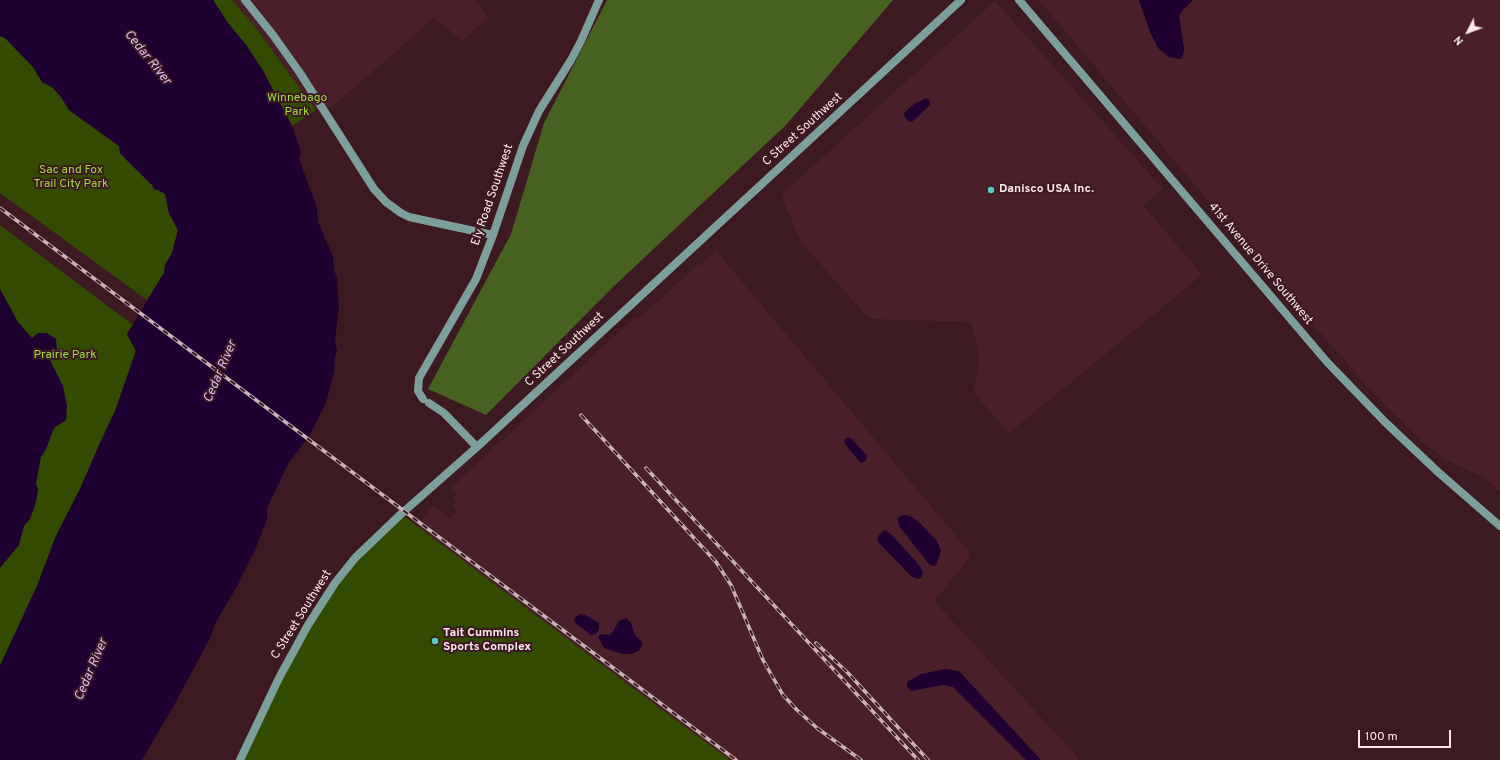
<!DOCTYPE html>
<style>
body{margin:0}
#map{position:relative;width:1500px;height:760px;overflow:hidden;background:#3d1921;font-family:Overpass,sans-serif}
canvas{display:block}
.north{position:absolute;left:1448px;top:12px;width:40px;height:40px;-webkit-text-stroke:3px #3d1921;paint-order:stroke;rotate:228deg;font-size:11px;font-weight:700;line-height:16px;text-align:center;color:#fde8eb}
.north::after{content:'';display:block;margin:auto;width:14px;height:18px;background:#fde8eb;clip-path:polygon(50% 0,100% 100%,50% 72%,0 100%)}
.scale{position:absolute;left:1358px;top:730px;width:93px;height:18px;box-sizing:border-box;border:2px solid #fde8eb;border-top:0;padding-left:5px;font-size:12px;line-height:14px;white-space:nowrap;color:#fde8eb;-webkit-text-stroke:3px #3d1921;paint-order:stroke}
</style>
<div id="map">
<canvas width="1500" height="760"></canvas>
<div class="north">N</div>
<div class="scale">100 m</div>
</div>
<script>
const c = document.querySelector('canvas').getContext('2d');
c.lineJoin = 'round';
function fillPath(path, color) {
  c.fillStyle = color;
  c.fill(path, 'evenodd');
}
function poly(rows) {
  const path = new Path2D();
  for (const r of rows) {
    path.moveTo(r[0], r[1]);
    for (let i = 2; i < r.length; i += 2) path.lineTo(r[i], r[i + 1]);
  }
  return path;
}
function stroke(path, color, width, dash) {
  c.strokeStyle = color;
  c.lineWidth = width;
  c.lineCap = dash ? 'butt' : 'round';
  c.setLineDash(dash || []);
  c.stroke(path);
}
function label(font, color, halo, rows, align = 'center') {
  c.font = font + ' Overpass,sans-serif';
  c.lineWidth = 4;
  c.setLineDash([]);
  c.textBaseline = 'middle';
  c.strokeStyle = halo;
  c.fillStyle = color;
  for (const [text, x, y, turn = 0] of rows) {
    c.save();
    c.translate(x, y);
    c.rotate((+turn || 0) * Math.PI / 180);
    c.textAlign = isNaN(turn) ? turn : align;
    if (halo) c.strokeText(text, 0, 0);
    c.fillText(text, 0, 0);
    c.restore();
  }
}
fillPath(poly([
 [232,0,475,0,488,18,462,41,434,17,401,47,333,106,316,110,255,27],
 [1039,0,1500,0,1500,491,1487,479,1442,458,1387,408,1302,312],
 [995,1,1163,189,1143,205,1202,275,1009,433,973,392,980,359,971,322,873,319,864,313,801,242,781,195],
 [716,251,972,555,934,601,1080,760,730,760,417,526,434,505,449,519,458,511,452,506,457,502,453,497,457,494,451,488,633,319,641,317,696,266,702,264]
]), '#4b1f29');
fillPath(poly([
 [213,0,232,0,255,27,316,110,292,126,262,69,246,45,228,23],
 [0,36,5,38,33,67,42,82,52,87,61,97,69,110,119,146,127,161,152,185,155,190,158,190,165,194,169,213,178,230,172,253,165,265,164,273,147,300,0,193],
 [0,225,133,325,127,334,136,351,115,411,99,445,81,487,56,536,37,586,0,666],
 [401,514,657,706,730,760,240,760,260,718,335,583]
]), '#324b00');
fillPath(poly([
 [607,0,893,0,786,125,614,286,486,415,428,389,511,234,544,123]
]), '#476120');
fillPath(poly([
 [0,0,213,0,228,23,246,45,262,69,292,126,301,152,299,159,317,208,318,222,333,256,334,270,337,278,339,307,335,340,337,350,335,358,334,372,326,403,309,436,288,464,267,508,267,519,256,548,236,588,217,620,210,638,173,707,142,760,0,760,0,666,37,586,56,536,81,487,99,445,115,411,136,351,127,334,164,273,165,265,172,253,178,230,169,213,165,194,158,190,155,190,152,185,120,153,119,146,69,110,61,97,52,87,42,82,33,67,5,38,0,36],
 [1139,0,1193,0,1183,10,1179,16,1184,48,1184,52,1182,58,1179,59,1169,57,1158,48,1150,32],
 [926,98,930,101,930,105,913,121,909,122,904,116,904,113,914,104],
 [0,289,18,322,32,338,38,333,47,333,56,339,57,351,50,360,63,386,67,406,66,420,54,428,46,449,41,457,36,483,38,490,36,502,30,519,24,526,19,545,0,568],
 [848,437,852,439,867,456,866,460,864,462,861,463,858,460,845,444,844,440],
 [904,515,910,516,918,521,937,541,941,551,936,565,933,566,929,564,899,526,898,519,900,516],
 [885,530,892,535,919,565,923,572,922,577,918,579,912,577,878,542,877,537,883,531],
 [579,614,585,615,599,623,599,629,596,634,591,635,575,623,574,619],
 [626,618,631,623,635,635,642,642,642,646,640,650,632,654,623,654,604,648,598,637,601,634,609,635,612,633,619,621],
 [946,669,959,671,1041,760,1026,760,953,687,943,685,911,691,907,687,907,682,921,674]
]), '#1e0031');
stroke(poly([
 [245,0,273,35,300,73,374,189,386,202,401,213,409,217,493,235],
 [1019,0,1327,362,1385,422,1438,472,1500,526],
 [423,399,418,391,419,378,476,279,493,235,523,146,539,111,571,60,581,41,599,0],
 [429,403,444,413,477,447],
 [240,760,279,678,308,625,335,583,355,558,401,514,477,447,961,0]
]), '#7c9f9b', 8);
const rail = poly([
 [0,208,736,760],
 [581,415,716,562,731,585,763,660,783,695,797,710,817,728,861,760],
 [646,468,918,760],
 [816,643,848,673,928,760]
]);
stroke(rail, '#cbb2b7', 3.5);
stroke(rail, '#3d1921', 2, [6]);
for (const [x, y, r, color] of [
 [991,190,4,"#55cec5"],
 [435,641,4,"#55cec5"]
]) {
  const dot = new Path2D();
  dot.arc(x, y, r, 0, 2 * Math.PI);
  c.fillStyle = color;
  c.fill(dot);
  stroke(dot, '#3d1921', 1.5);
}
label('12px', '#a0dc40', '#3d1921', [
 ["Winnebago",297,99],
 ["Park",297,113],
 ["Sac and Fox",71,171],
 ["Trail City Park",71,185],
 ["Prairie Park",65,356]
]);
label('12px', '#fde8eb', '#3d1921', [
 ["C Street Southwest",803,130,-42],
 ["Ely Road Southwest",493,195,-71],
 ["41st Avenue Drive Southwest",1260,264,50],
 ["C Street Southwest",565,350,-43],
 ["C Street Southwest",302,615,-58]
]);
label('bold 12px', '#fde8eb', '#3d1921', [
 ["Danisco USA Inc.",999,190],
 ["Tait Cummins",443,634],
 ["Sports Complex",443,648]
], 'left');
label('italic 13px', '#dabff3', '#3d1921', [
 ["Cedar River",147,58,51],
 ["Cedar River",221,372,-67],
 ["Cedar River",92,670,-67]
]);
</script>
